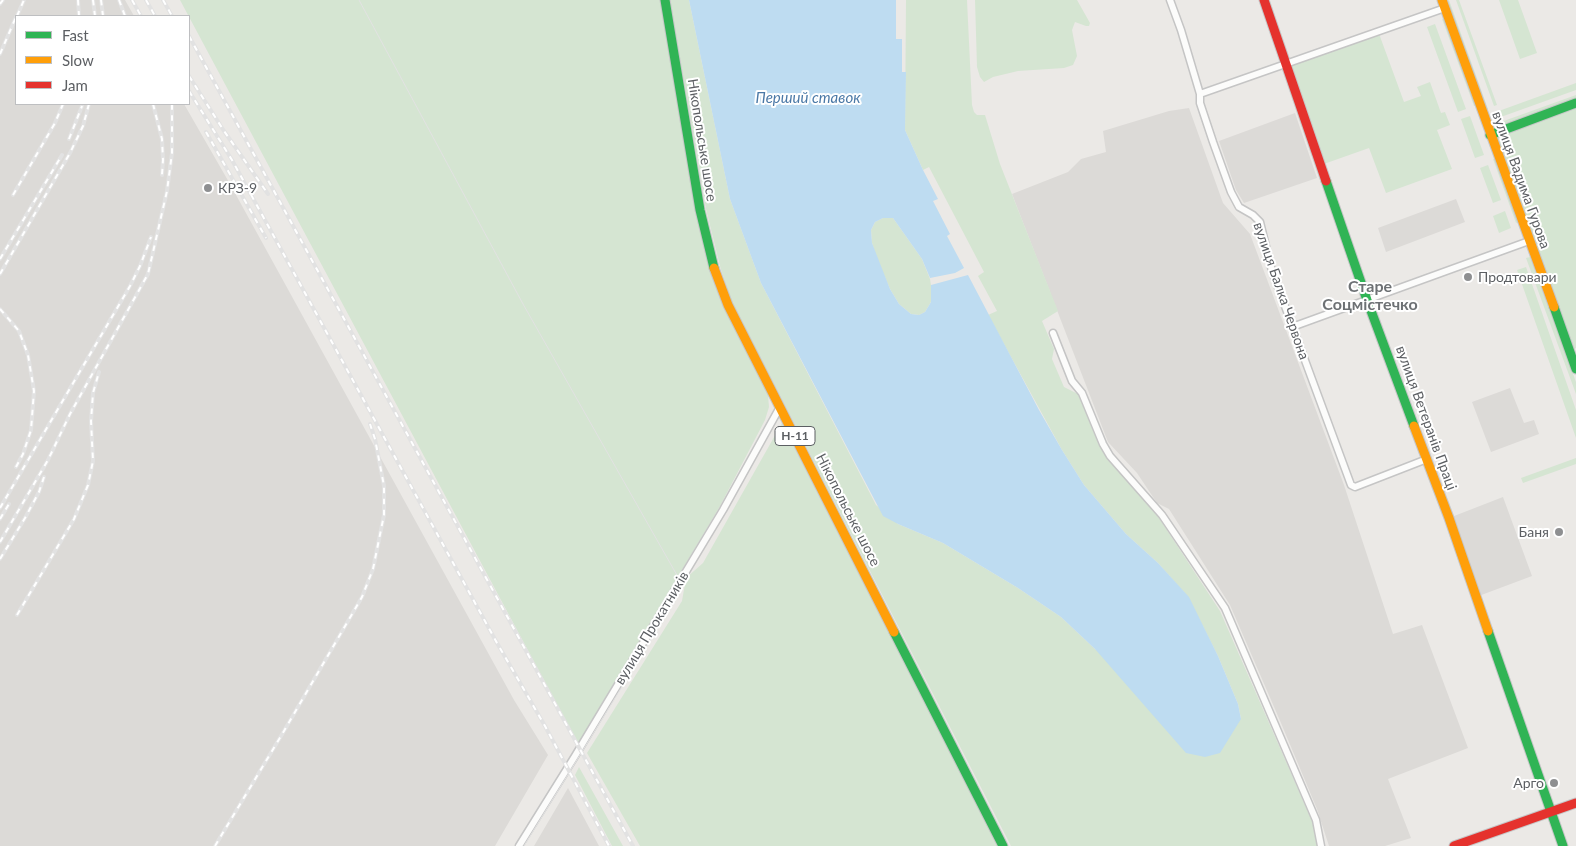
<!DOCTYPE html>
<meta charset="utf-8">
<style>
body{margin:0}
#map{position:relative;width:1576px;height:846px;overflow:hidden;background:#ebe9e6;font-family:Lato,sans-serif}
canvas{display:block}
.legend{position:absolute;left:15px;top:15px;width:175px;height:90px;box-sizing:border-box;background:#fff;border:1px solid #bebfc1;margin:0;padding:6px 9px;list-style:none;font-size:15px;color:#5c5f63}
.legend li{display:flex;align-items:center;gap:10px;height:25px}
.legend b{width:25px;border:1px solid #bebfc1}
</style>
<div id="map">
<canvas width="1576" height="846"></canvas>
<ul class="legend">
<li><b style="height:6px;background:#30b455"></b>Fast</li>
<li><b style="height:6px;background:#ff9f0a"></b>Slow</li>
<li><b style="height:6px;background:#e5322d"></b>Jam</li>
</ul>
</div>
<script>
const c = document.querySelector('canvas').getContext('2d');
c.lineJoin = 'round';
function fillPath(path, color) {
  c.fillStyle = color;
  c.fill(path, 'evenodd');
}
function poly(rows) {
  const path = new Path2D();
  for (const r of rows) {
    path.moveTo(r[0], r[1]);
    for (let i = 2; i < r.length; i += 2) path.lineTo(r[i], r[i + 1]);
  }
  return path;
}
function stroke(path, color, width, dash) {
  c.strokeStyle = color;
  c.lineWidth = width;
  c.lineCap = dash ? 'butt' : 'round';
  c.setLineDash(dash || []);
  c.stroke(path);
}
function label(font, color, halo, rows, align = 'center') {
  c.font = font + ' Lato,sans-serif';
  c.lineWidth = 4;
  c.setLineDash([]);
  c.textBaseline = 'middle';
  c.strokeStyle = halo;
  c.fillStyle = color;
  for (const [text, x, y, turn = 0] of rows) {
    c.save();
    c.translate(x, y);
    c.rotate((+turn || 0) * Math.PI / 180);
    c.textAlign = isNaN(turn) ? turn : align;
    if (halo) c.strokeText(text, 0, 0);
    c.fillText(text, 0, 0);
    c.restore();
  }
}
fillPath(poly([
 [0,0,125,0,134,16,16,16,16,104,184,104,230,184,514,700,548,755,495,846,0,846],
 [1189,108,1223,203,1250,234,1344,485,1393,634,1422,625,1468,748,1388,779,1411,838,1385,846,1329,846,1317,809,1281,723,1230,605,1169,509,1157,503,1137,473,1108,442,1012,194,1068,172,1081,159,1106,152,1103,131,1169,111],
 [1295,113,1317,178,1244,203,1236,190,1219,141],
 [1456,199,1465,222,1386,252,1378,228],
 [1510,388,1524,423,1534,420,1539,434,1491,452,1472,402],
 [1503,497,1532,576,1476,597,1449,518],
 [568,788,599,846,534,846]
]), '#dcdad7');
fillPath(poly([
 [180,0,660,0,696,211,768,395,769,407,765,420,719,508,578,744],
 [670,0,689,0,730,199,761,283,876,505,898,524,943,543,1018,588,1061,617,1095,649,1241,719,1238,704,1218,656,1188,597,1158,563,1126,534,1084,485,1062,450,988,315,997,311,978,276,984,272,929,167,923,170,905,130,906,0,967,0,972,105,974,112,977,115,985,115,1000,164,1058,311,1042,321,1054,349,1052,359,1064,387,1078,394,1099,445,1159,518,1220,611,1312,821,1317,846,1011,846,732,302,721,270,706,209],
 [975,0,1077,0,1090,23,1089,26,1086,26,1075,22,1072,30,1077,56,1073,65,1064,68,1018,71,993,77,984,82,980,77,977,67],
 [1446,0,1449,0,1488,109,1486,110],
 [1456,0,1459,0,1497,105,1494,106],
 [1499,0,1518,0,1537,53,1520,59],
 [1444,18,1476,105,1474,106,1442,19],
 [1435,24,1466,109,1458,112,1427,27],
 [1378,31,1404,102,1421,96,1417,87,1430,82,1441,113,1445,112,1450,125,1437,130,1452,169,1386,193,1369,148,1321,165,1286,64],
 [1576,83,1576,90,1498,118,1496,112],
 [1576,95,1576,98,1502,125,1501,122],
 [1576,103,1576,348,1569,351,1490,135],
 [1470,116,1484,155,1475,158,1461,119],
 [1495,158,1519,222,1516,223,1493,159],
 [1488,165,1501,200,1493,203,1480,168],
 [1505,211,1511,228,1499,233,1493,216],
 [883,218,893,218,922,259,930,279,932,292,931,302,925,312,919,315,911,314,899,304,890,289,877,259,872,243,871,230,875,222],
 [1530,257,1576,382,1576,394,1526,258],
 [1526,267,1576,410,1576,438,1517,270],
 [782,423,998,846,640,846,587,753,682,601,686,578,703,563],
 [1576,458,1576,464,1523,483,1521,478],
 [579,767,623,846,612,846,575,775]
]), '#d5e5d2');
fillPath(poly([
 [689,0,896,0,896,39,902,39,902,72,906,72,905,130,923,170,938,199,933,201,950,234,947,236,964,268,955,273,930,278,922,259,893,218,883,218,875,222,871,230,872,243,890,289,899,304,911,314,919,315,925,312,931,302,931,285,968,275,1039,410,1062,450,1084,485,1126,534,1158,563,1189,597,1218,656,1238,704,1241,719,1220,753,1205,757,1186,753,1095,649,1061,617,1018,588,943,543,898,524,883,516,761,283,730,199]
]), '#bedcf1');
const street = poly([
 [1170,0,1181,30,1200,94,1200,103,1213,142,1231,192,1239,207,1253,215,1260,222,1272,271,1351,485,1355,487,1427,459],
 [1200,94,1445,8],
 [1292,327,1529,241],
 [1053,333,1072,381,1082,393,1103,444,1110,456,1162,515,1225,608,1316,820,1321,846],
 [519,846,575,756,723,510,780,407]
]);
const fast = poly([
 [665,0,700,210,714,268],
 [1490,135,1576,103],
 [1326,181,1367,300,1414,426],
 [1554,307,1576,369],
 [1488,631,1563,846],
 [894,632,1003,846]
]);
const slow = poly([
 [1442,0,1554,307],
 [714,268,728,305,894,632],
 [1414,426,1449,518,1488,631]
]);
const jam = poly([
 [1264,0,1326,181],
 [1454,846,1576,803]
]);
stroke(street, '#c5c5c5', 9);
stroke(fast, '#c6c6c7', 11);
stroke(slow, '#c6c6c7', 11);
stroke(jam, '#c6c6c7', 11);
stroke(street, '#fcfcfb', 6);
stroke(fast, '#30b455', 9);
stroke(slow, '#ff9f0a', 9);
stroke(jam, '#e5322d', 9);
stroke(poly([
 [359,0,523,304,678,577,676,599,524,846]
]), '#e2e2e2', 1);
const rail = poly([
 [78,0,79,16],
 [93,0,95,16],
 [101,0,103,16],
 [119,0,125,16],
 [132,0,141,16],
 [146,0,155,16],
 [163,0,172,16],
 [0,4,3,0],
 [17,16,24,0],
 [189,36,633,846],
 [0,54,16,17],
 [189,76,224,131,268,194],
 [189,91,232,160,497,643,545,726,609,846],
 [153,104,162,139,163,160,162,175],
 [206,132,266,238],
 [69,139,82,106],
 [13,195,55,123,63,104],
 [0,259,62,155],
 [0,274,70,153,83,126,89,104],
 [0,309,19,331,28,355,34,391,31,430,23,454,16,467],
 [0,508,130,286,140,266,151,237],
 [0,519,9,504],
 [0,542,48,460,70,414,148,274,167,191,172,153,172,104],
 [0,559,25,518,39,492,44,477],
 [17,615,74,519,88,485,93,461,91,421,93,393,99,372],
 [215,846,284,731,362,597,373,569,384,515,384,486,375,439,370,424]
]);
stroke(rail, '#e2e2e2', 4);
stroke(rail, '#fff', 2, [5.5]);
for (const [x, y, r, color] of [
 [208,188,5,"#8e8f91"],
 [1468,277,5,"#8e8f91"],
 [1559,532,5,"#8e8f91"],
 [1554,783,5,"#8e8f91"]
]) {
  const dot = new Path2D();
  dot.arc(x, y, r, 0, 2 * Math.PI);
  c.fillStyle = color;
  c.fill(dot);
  stroke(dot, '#fff', 2);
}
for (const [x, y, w] of [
 [795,436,40]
]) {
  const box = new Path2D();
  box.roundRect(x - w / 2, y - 9.5, w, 19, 4);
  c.fillStyle = '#fff';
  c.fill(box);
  stroke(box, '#5c5f63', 1);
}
label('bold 12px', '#5c5f63', null, [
 ["Н-11",795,436]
]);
label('14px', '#5c5f63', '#fff', [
 ["Нікопольське шосе",702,140,81],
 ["вулиця Вадима Гурова",1521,180,70],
 ["вулиця Балка Червона",1281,291,71],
 ["вулиця Ветеранів Праці",1426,418,70],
 ["Нікопольське шосе",848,510,63],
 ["вулиця Прокатників",652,628,-59]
]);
label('14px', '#5c5f63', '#fff', [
 ["КРЗ-9",218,188],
 ["Продтовари",1478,277],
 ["Баня",1549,532,"right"],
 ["Арго",1544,783,"right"]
], 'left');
label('italic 15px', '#4a78a6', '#fff', [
 ["Перший ставок",808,98]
]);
label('bold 16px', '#6d7174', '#fff', [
 ["Старе",1370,287],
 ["Соцмістечко",1370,305]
]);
</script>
